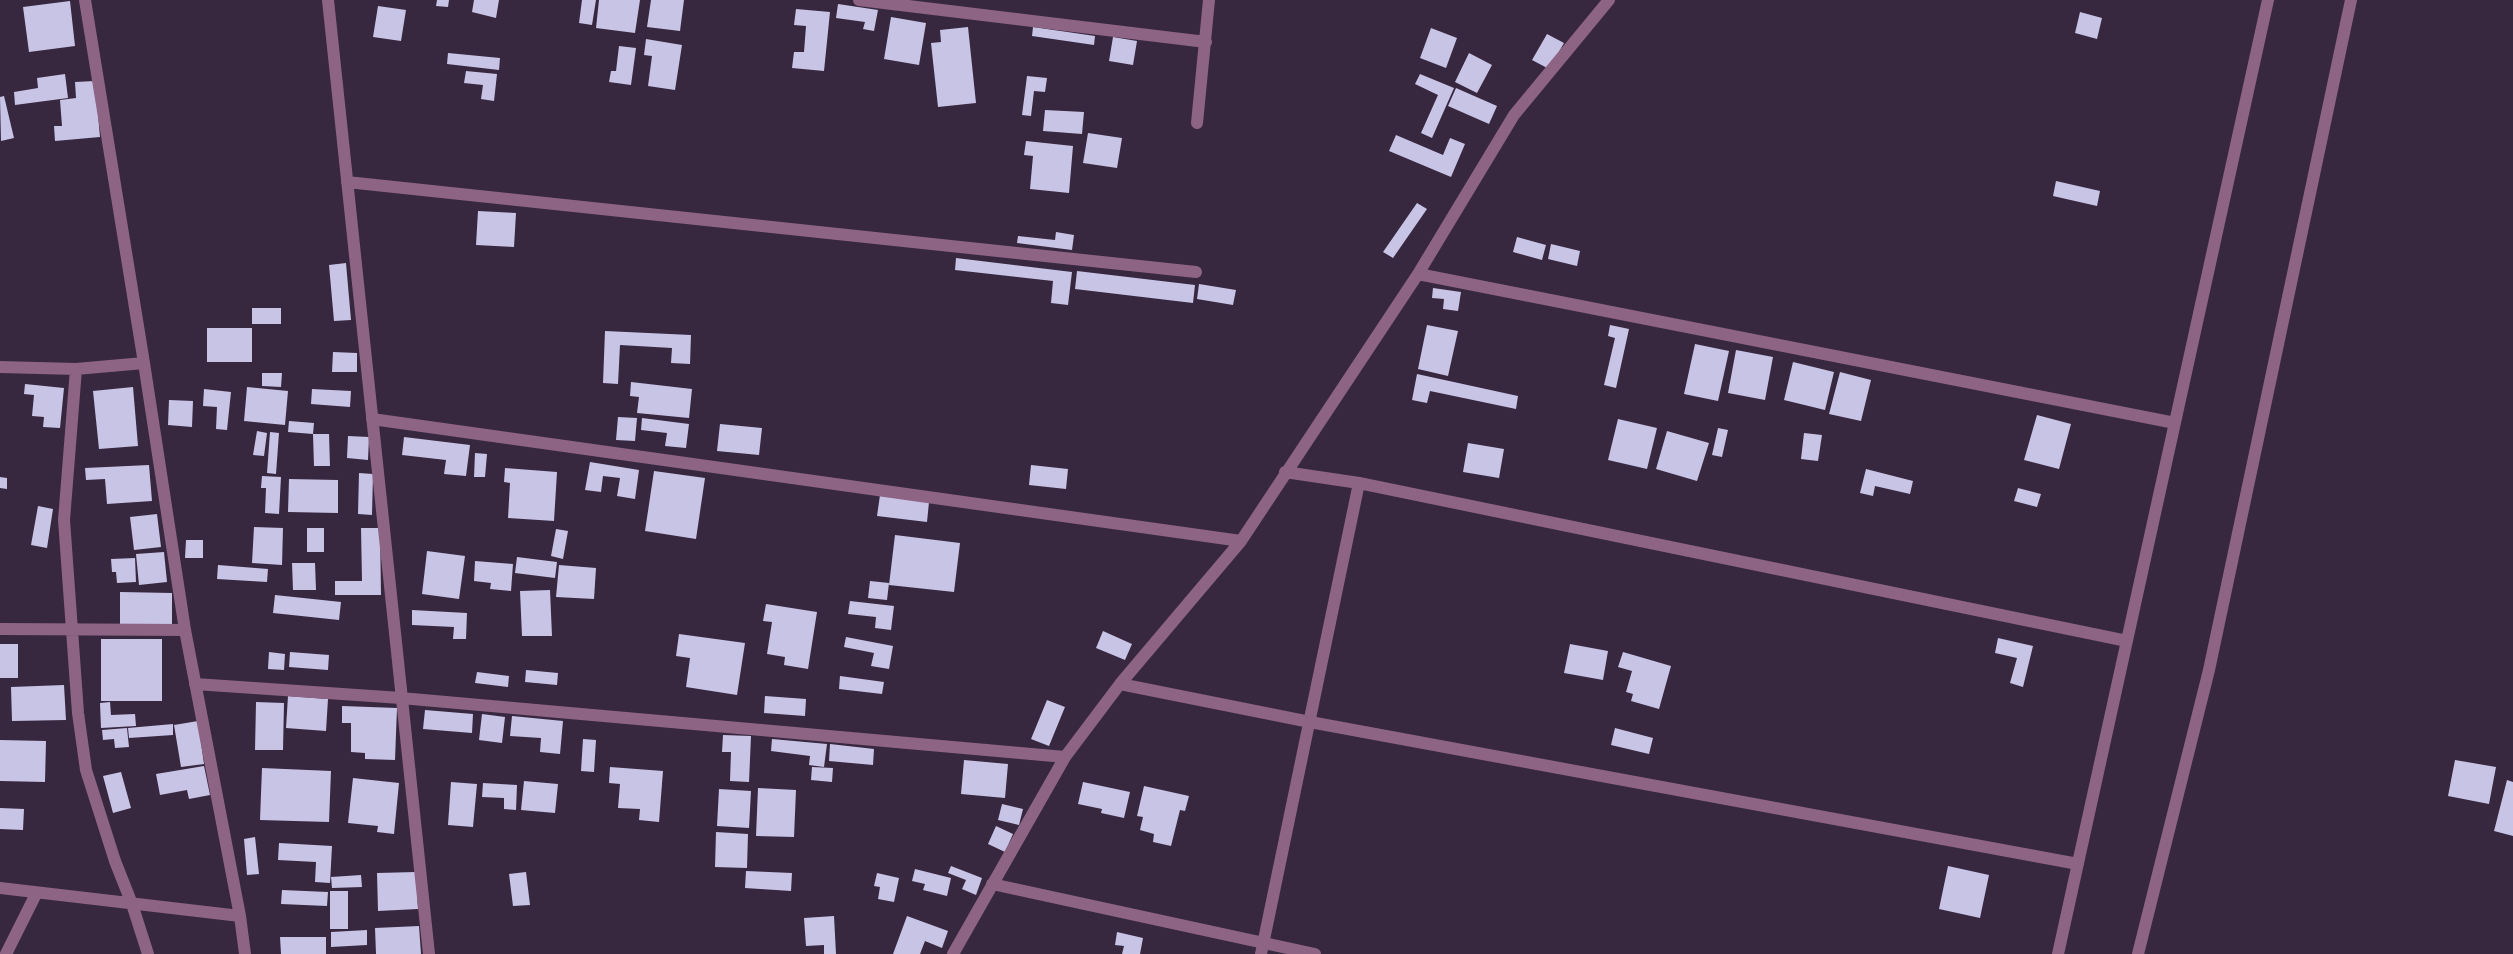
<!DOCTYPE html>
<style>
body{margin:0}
canvas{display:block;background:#37273f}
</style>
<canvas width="2513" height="954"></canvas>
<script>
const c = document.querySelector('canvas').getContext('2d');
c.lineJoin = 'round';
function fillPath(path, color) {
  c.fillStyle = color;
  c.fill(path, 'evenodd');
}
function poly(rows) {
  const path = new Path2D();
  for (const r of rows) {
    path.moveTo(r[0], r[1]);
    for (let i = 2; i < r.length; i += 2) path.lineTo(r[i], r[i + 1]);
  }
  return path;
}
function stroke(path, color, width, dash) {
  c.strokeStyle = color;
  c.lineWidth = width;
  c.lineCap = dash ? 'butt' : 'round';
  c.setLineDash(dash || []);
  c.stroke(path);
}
fillPath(poly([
 [437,0,449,0,448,7,436,6],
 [474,0,499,0,496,18,472,12],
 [582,0,596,0,592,25,579,23],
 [599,0,640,0,635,33,596,28],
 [651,0,684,0,680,31,647,27],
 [70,1,75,46,29,52,23,7],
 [838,4,878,10,874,31,863,29,865,22,836,18],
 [378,6,406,10,401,41,373,37],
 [796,9,830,12,824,71,792,68,794,52,804,52,806,26,794,25],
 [2080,12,2102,18,2097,39,2075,33],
 [891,17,926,23,919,65,884,59],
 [968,27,976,103,938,107,931,43,941,42,940,30],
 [1033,27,1095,36,1094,45,1032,36],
 [1431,28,1457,38,1446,68,1420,58],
 [1547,34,1564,43,1549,69,1532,60],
 [1113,37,1137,41,1133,65,1109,61],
 [646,39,682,45,675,90,648,86,652,56,644,55],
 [619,46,636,48,631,85,609,82,611,71,616,71],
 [448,53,500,58,499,70,447,64],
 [1469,53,1492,65,1477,93,1455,82],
 [466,71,497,74,494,101,481,99,483,85,464,83],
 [65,74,68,98,15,105,14,92,38,88,37,78],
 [1420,74,1454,88,1432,138,1421,133,1438,95,1415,84],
 [1027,76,1047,78,1045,92,1034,91,1031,116,1022,115],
 [95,81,100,137,55,141,54,126,62,126,60,100,76,98,75,82],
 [1456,88,1497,106,1489,124,1448,106],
 [4,96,14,138,1,141,0,97],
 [1045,110,1084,112,1082,134,1043,131],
 [1088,133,1122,138,1117,168,1083,163],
 [1396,135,1443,155,1450,138,1465,144,1451,177,1389,151],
 [1026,141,1073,146,1069,193,1030,189,1033,156,1024,155],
 [2056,181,2100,191,2097,206,2053,196],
 [1417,203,1427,209,1393,258,1383,252],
 [478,211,516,213,514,247,476,245],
 [1056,232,1074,235,1072,250,1017,243,1018,236,1055,240],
 [1517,237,1546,245,1542,260,1513,252],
 [1551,244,1580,251,1577,266,1548,259],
 [956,258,1072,272,1068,305,1051,303,1053,281,955,270],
 [346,263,351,320,334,321,329,265],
 [1077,271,1195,285,1193,303,1075,289],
 [1199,284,1236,290,1233,305,1197,299],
 [1433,288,1461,292,1458,311,1443,309,1444,299,1432,298],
 [252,308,281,308,281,324,252,324],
 [1427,325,1458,331,1448,376,1418,369],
 [1610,325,1629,329,1616,388,1604,385,1615,338,1608,336],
 [207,328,252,328,252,362,207,362],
 [605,331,691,335,690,364,671,363,672,348,620,345,618,384,603,383],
 [1695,344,1729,351,1718,401,1684,394],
 [1736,350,1773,357,1765,400,1728,393],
 [333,352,357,353,357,372,332,372],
 [1793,362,1834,372,1825,410,1784,400],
 [1840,372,1871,380,1861,421,1829,414],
 [262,373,282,373,281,387,262,386],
 [1417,374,1518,396,1516,409,1430,391,1427,403,1412,400],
 [631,382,692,389,689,418,637,413,639,397,630,396],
 [25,384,64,388,60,428,43,427,44,417,32,416,34,395,24,394],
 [133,387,138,446,99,449,93,391],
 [247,387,288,391,285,425,244,421],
 [204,389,231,392,227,430,216,429,217,407,203,406],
 [312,389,351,391,350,407,311,404],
 [169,400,193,401,192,427,168,425],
 [2037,415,2071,424,2059,469,2024,460],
 [618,417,637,418,635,441,616,440],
 [642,418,689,424,686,448,665,446,667,433,641,430],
 [1618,419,1657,428,1647,469,1608,460],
 [289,421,314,423,313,434,288,432],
 [720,424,762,428,759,455,717,451],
 [1718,428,1728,430,1722,457,1712,455],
 [257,431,267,433,264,456,253,455],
 [1667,431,1709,443,1697,481,1656,469],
 [270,432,279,433,276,474,267,473],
 [1804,433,1822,435,1818,461,1801,459],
 [313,434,329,434,330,466,314,466],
 [348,436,369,437,368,460,347,458],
 [404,437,470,445,466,476,444,474,446,460,402,455],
 [1468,443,1504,449,1499,478,1463,472],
 [475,453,487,454,485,477,474,477],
 [590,462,639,470,635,499,617,496,620,478,603,476,601,492,585,490],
 [149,465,152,501,107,504,105,479,86,480,85,468],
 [1031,465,1068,469,1066,489,1029,485],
 [505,468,557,472,554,521,508,518,510,483,504,482],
 [1866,469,1913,481,1910,494,1875,486,1873,496,1860,493],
 [654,471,705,478,696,539,645,531],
 [359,473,373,474,372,515,358,514],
 [262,476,281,477,279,514,265,513,266,488,261,488],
 [0,477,7,478,7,489,0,488],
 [289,479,338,480,338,513,288,512],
 [2018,488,2041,494,2037,507,2014,501],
 [880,495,929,502,927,522,877,516],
 [38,506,53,509,47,548,31,545],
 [157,514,161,547,134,550,130,517],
 [254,527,283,528,282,565,252,563],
 [307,528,324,528,324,552,307,552],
 [361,528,380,528,381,595,335,595,335,581,362,581],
 [556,529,568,531,563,559,551,556],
 [895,535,960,543,954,592,889,585],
 [186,540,203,540,203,558,185,558],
 [427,551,465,556,459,599,422,594],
 [164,552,167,582,139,585,136,554],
 [517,557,557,562,555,578,515,573],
 [135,558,136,582,117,583,116,572,112,572,111,559],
 [475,561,513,564,511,591,490,589,491,583,474,581],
 [292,563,315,563,316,590,293,590],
 [218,565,268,569,267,582,217,579],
 [559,565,596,568,594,599,556,597],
 [870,581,889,583,887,600,868,598],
 [550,590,552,636,522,636,520,591],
 [120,592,172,593,172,629,120,628],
 [275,595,341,602,339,620,273,613],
 [850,601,894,606,891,630,875,628,876,617,848,614],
 [766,604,817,612,808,669,784,665,785,657,767,654,772,622,763,621],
 [412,610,467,613,466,639,453,639,454,627,412,625],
 [1103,631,1132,644,1125,660,1096,648],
 [679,634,745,643,737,695,686,687,690,658,676,656],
 [846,637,893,646,889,669,871,666,874,653,844,647],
 [1998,638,2033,646,2023,687,2010,683,2017,658,1995,653],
 [101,639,162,639,162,701,101,701],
 [0,644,18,644,18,678,0,678],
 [1570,644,1608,651,1603,680,1564,673],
 [269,652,285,654,284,670,268,669],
 [290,652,329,655,328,670,289,667],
 [1623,652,1671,666,1659,709,1631,701,1633,694,1626,692,1632,671,1618,667],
 [526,670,558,673,557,685,525,682],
 [477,672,509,676,508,687,475,683],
 [840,676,884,682,882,694,839,689],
 [64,685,66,720,12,721,11,687],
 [288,696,328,699,326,731,286,728],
 [765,696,806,699,805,716,764,713],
 [1047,700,1065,707,1049,746,1031,739],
 [110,702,111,715,135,714,136,726,101,728,100,703],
 [256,702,284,703,283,750,255,750],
 [342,706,397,708,395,760,365,759,365,753,351,752,351,723,342,723],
 [425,710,473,714,472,733,423,729],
 [482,714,505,717,502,743,479,740],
 [512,716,563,721,560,754,540,752,541,738,510,736],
 [198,721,204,764,181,767,174,725],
 [173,724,173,735,129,738,128,728],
 [127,728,129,747,115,748,114,739,103,740,102,730],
 [1615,728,1653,738,1649,754,1611,745],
 [723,735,751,736,749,782,730,781,731,752,722,752],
 [583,739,596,740,594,772,581,771],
 [772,739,827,744,824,767,809,765,810,756,771,751],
 [0,740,46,741,45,782,0,781],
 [830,744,874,749,873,765,829,761],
 [964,760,1008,764,1005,798,961,794],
 [2455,760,2496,767,2489,804,2448,796],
 [204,766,210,795,189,799,187,790,160,795,156,774],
 [610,767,663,771,659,822,639,820,640,809,618,808,620,784,609,783],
 [812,767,833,768,832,782,811,780],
 [262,768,331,771,329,822,260,820],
 [121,772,131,808,113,813,103,776],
 [353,778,399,783,394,834,377,832,378,826,348,823],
 [2507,780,2513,782,2513,836,2494,831],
 [524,781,558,784,555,813,521,810],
 [451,782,477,784,473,827,448,825],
 [1083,782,1130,792,1124,818,1101,813,1102,809,1078,804],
 [483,783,517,785,516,810,504,809,504,798,482,797],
 [1144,786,1189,796,1185,811,1180,810,1171,846,1153,842,1154,834,1140,830,1143,817,1137,816],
 [758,788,796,790,794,837,756,836],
 [719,789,751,791,749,828,717,826],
 [1002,804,1023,809,1019,825,998,820],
 [0,808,24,809,23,830,0,829],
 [996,826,1013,834,1005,852,988,844],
 [716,832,748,834,747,868,715,867],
 [255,837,259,874,247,875,244,839],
 [279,843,332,846,330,883,315,882,316,862,278,860],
 [951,866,982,878,976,895,962,889,966,880,948,873],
 [1948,866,1989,875,1980,918,1939,909],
 [915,869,951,878,947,896,923,890,925,884,912,881],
 [746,871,792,873,791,891,745,888],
 [416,872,418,909,378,911,377,873],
 [526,872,530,905,513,906,509,874],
 [877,873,899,878,894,902,878,899,880,887,874,886],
 [361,875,362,887,332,888,331,877],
 [282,890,328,892,327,906,281,904],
 [330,891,348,891,348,929,330,929],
 [834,916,836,954,824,954,824,945,806,946,804,918],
 [907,916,948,931,942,948,925,941,920,954,893,954],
 [419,926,421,954,376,954,375,928],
 [367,930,367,945,331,947,331,932],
 [1117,932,1143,938,1140,954,1122,954,1124,946,1115,945],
 [280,937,326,937,326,954,281,954]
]), '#c8c4e6');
stroke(poly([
 [85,0,144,363,185,630,240,916,245,954],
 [328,0,429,954],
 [859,0,1206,42],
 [1197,123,1209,0],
 [347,182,1196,272],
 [1418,274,2175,423],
 [0,367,76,369,144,363],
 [76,369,64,520,78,713,86,770,115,861,132,904,148,954],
 [372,419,1241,541],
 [1285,472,1359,483,2127,641],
 [0,629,185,630],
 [195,684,401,698,1065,757],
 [1120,684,1310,722,2078,864],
 [992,884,1315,954],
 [0,888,240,916],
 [6,954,36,894],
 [953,954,1065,757,1120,684,1241,541,1418,274,1514,115,1609,0],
 [1261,954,1359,483],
 [2058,954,2268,0],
 [2138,954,2209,670,2351,0]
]), '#8d6484', 12);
</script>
